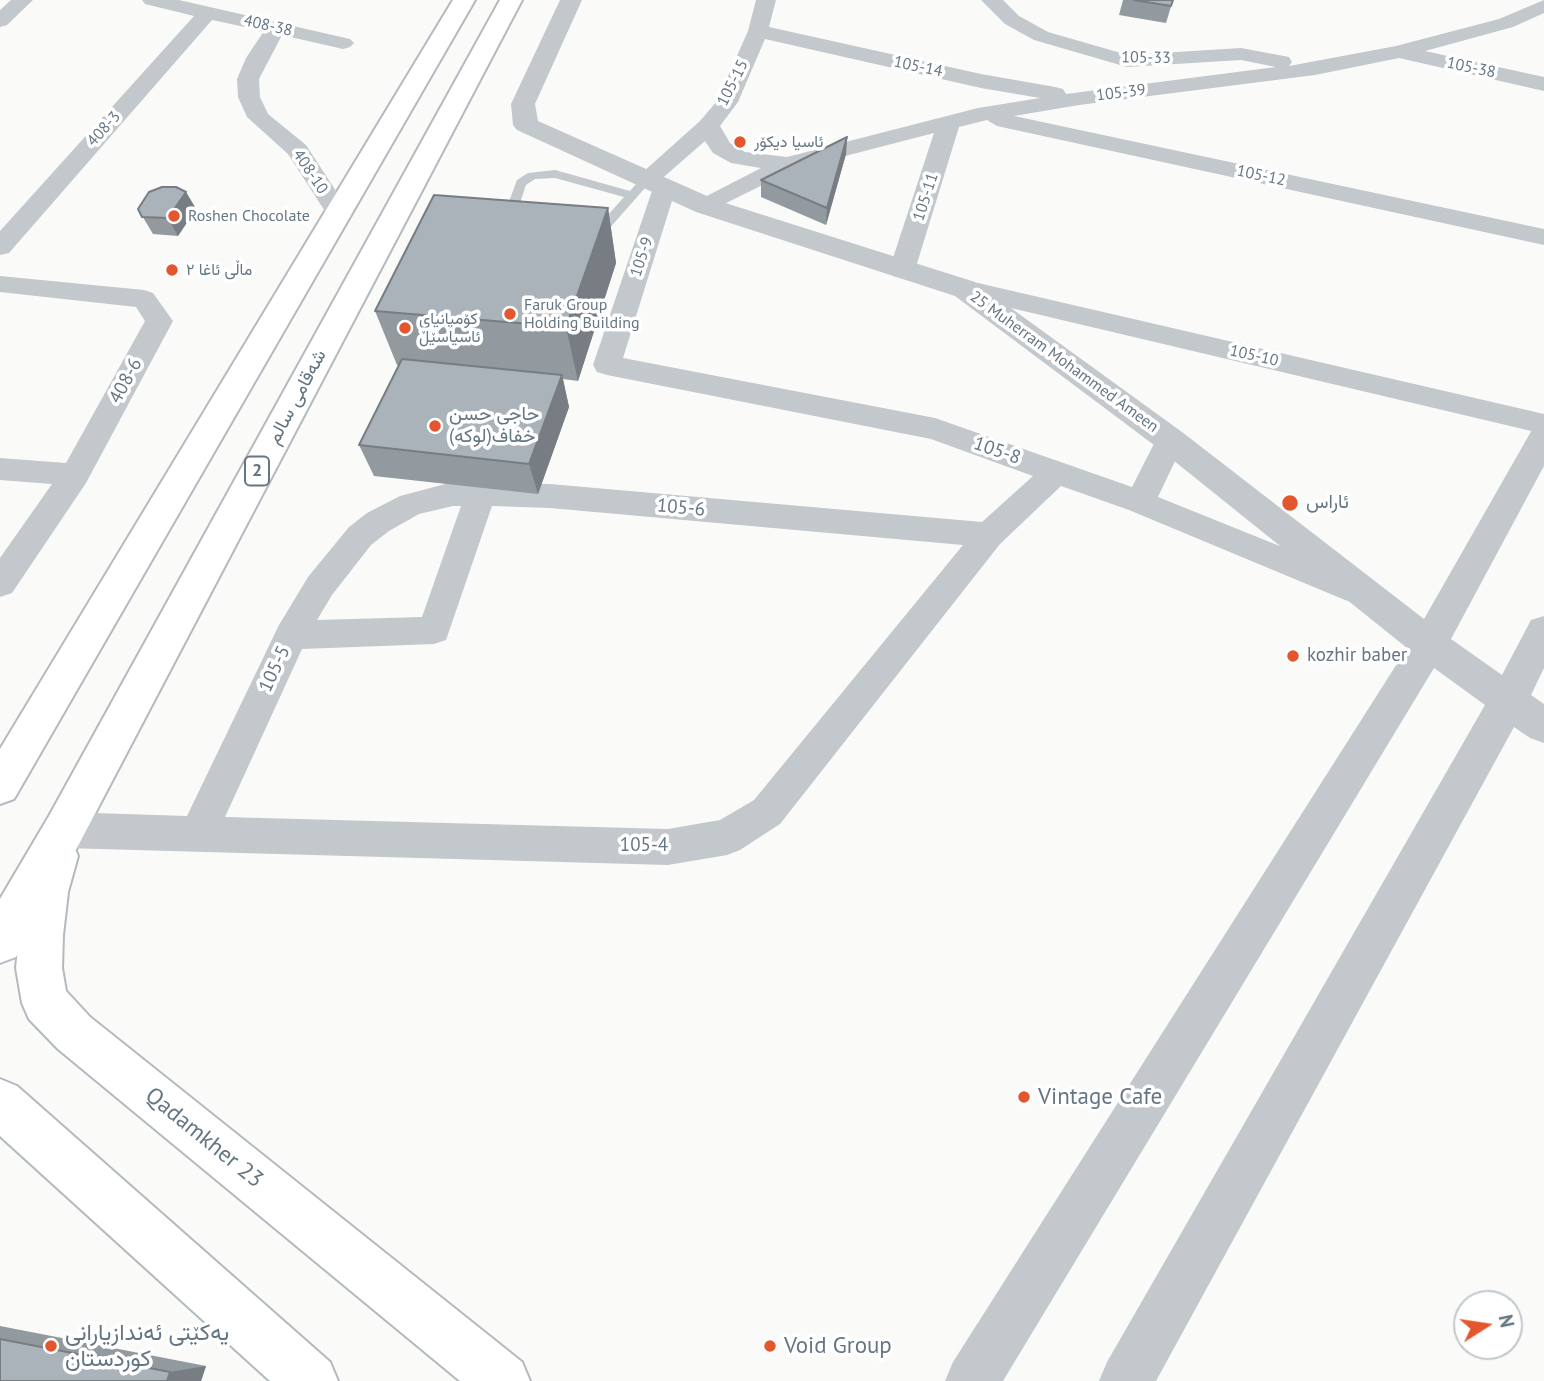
<!DOCTYPE html>
<meta charset="utf-8">
<style>
body{margin:0}
#map{position:relative;width:1544px;height:1381px;overflow:hidden;background:#fafaf8;font-family:"PT Sans",sans-serif}
canvas{display:block}
.north{position:absolute;left:1453px;top:1290px;width:70px;height:70px;box-sizing:border-box;background:#fff;border:2px solid #c1c8cd;border-radius:50%;rotate:78deg;font-size:19px;font-weight:700;line-height:28px;text-align:center;color:#657683}
.north::after{content:'';display:block;margin:auto;width:24px;height:32px;background:#e4572e;clip-path:polygon(50% 0,100% 100%,50% 72%,0 100%)}
</style>
<div id="map">
<canvas width="1544" height="1381"></canvas>
<div class="north">N</div>
</div>
<script>
const c = document.querySelector('canvas').getContext('2d');
c.lineJoin = 'round';
function poly(rows) {
  const path = new Path2D();
  for (const r of rows) {
    path.moveTo(r[0], r[1]);
    for (let i = 2; i < r.length; i += 2) path.lineTo(r[i], r[i + 1]);
  }
  return path;
}
function stroke(path, color, width, dash) {
  c.strokeStyle = color;
  c.lineWidth = width;
  c.lineCap = dash ? 'butt' : 'round';
  c.setLineDash(dash || []);
  c.stroke(path);
}
function fillPath(path, color) {
  c.fillStyle = color;
  c.fill(path, 'evenodd');
}
function label(font, color, halo, rows, align = 'center') {
  c.font = font + ' "PT Sans",Vazirmatn,sans-serif';
  c.lineWidth = 7;
  c.setLineDash([]);
  c.textBaseline = 'middle';
  c.strokeStyle = halo;
  c.fillStyle = color;
  for (const [text, x, y, turn = 0] of rows) {
    c.save();
    c.translate(x, y);
    c.rotate((+turn || 0) * Math.PI / 180);
    c.textAlign = isNaN(turn) ? turn : align;
    if (halo) c.strokeText(text, 0, 0);
    c.fillText(text, 0, 0);
    c.restore();
  }
}
const secondary = poly([
 [57,836,72,842,78,856,68,892,63,935,62,968,66,991,90,1017,522,1362,530,1381,460,1381,58,1049,29,1019,22,1003,16,968,24,892,42,842,57,836],
 [0,1079,17,1086,330,1362,338,1381,270,1381,0,1136,0,1079]
]);
const primary = poly([
 [453,0,475,0,14,799,0,804,0,749,453,0],
 [500,0,522,0,79,844,16,957,0,963,0,899,49,816,500,0]
]);
stroke(secondary, '#b3babf', 4);
stroke(primary, '#b5babe', 4);
fillPath(poly([
 [555,170,630,191,642,177,652,180,608,230,590,234,586,233,586,227,600,224,624,197,555,178,535,179,526,185,516,215,521,221,519,224,511,224,504,215,517,180,528,173,555,170]
]), '#c3c8cc');
fillPath(poly([
 [11,0,33,0,7,25,0,27,0,10,11,0],
 [142,0,179,0,350,39,354,43,350,47,343,49,282,35,259,79,260,97,268,114,306,145,349,211,346,216,337,218,328,216,288,154,247,117,238,97,237,79,246,58,264,31,212,20,9,253,0,255,0,231,194,16,145,4,142,0],
 [756,0,776,0,769,27,981,74,1055,87,1063,89,1066,94,1276,67,1241,60,1127,67,1034,40,1005,24,981,0,1003,0,1019,16,1048,32,1128,55,1241,48,1289,57,1292,62,1289,66,1396,46,1499,19,1544,0,1544,13,1513,27,1425,51,1544,77,1544,91,1399,58,1315,75,1079,105,1014,116,1544,229,1544,245,997,126,987,120,959,127,915,270,911,276,902,278,893,276,889,270,934,133,795,169,706,213,697,211,694,206,697,201,761,168,731,163,713,153,705,141,658,182,673,183,676,188,623,358,935,418,1132,487,1160,432,1170,429,1180,432,1185,440,1158,497,1369,582,1373,591,1369,600,1357,604,1345,600,1129,510,1061,486,1000,544,780,824,740,850,727,855,668,865,64,848,51,843,45,830,51,817,64,812,187,816,279,625,308,577,349,527,367,513,400,496,453,482,550,484,982,522,1033,476,931,439,607,375,597,372,593,365,654,185,638,185,634,180,700,121,717,101,748,31,756,0],
 [765,39,981,88,1040,98,978,108,787,157,745,152,730,143,720,126,738,102,765,39],
 [453,506,461,506,422,617,317,620,332,595,371,545,389,531,419,514,453,506],
 [492,506,550,508,963,545,754,800,720,820,668,829,225,817,302,649,434,644,446,640,492,506],
 [0,276,144,290,153,293,173,321,86,483,12,593,0,597,0,558,52,484,0,480,0,458,66,463,145,321,136,307,0,292,0,276],
 [965,280,1544,414,1544,434,956,295,952,289,956,283,965,280]
]), '#c3c8cc');
fillPath(poly([
 [560,0,582,0,535,104,538,121,716,200,975,282,1182,432,1424,619,1533,428,1544,424,1544,466,1451,639,1502,675,1531,620,1544,616,1544,668,1531,695,1544,704,1544,743,1530,738,1514,727,1156,1381,1099,1381,1107,1362,1485,705,1434,668,1003,1381,945,1381,953,1362,1407,648,1158,448,955,296,696,212,517,130,513,125,511,104,560,0]
]), '#c3c8cc');
fillPath(secondary, '#fff');
fillPath(primary, '#fff');
fillPath(poly([
 [1122,0,1173,0,1166,23,1119,15,1123,0],
 [847,137,846,154,826,225,761,197,761,180],
 [186,192,196,209,178,236,153,234,138,209],
 [608,208,616,263,578,381,563,379,569,407,538,494,374,476,359,445,399,365,397,365,375,311],
 [0,1326,206,1366,201,1381,0,1381]
]), '#929a9f');
fillPath(poly([
 [847,137,846,154,826,225,827,208],
 [186,192,196,209,178,236,168,218],
 [608,208,616,263,578,381,566,327],
 [562,375,569,407,538,494,529,464],
 [206,1366,201,1381,167,1381,170,1372]
]), '#777d82');
const building = poly([
 [1134,0,1173,0,1171,6,1134,0],
 [847,137,827,208,761,180,847,137],
 [162,187,176,187,186,192,168,218,142,217,138,209,149,192,162,187],
 [434,195,608,208,566,327,375,311,434,195],
 [402,359,562,375,529,464,359,445,402,359],
 [0,1339,170,1372,167,1381,0,1381,0,1339]
]);
fillPath(building, '#aab3b9');
stroke(building, '#777d82', 2);
for (const [x, y, r, color] of [
 [740,142,7,"#e4572e"],
 [174,216,7,"#e4572e"],
 [172,270,7,"#e4572e"],
 [510,314,7,"#e4572e"],
 [405,328,7,"#e4572e"],
 [435,426,7,"#e4572e"],
 [1290,503,9,"#e4572e"],
 [1293,656,7,"#e4572e"],
 [1024,1097,7,"#e4572e"],
 [51,1346,7,"#e4572e"],
 [770,1346,7,"#e4572e"]
]) {
  const dot = new Path2D();
  dot.arc(x, y, r, 0, 2 * Math.PI);
  c.fillStyle = color;
  c.fill(dot);
  stroke(dot, '#fff', 2.5);
}
label('16px', '#657683', '#fff', [
 ["408-38",268,26,13],
 ["105-33",1146,58,1],
 ["105-14",918,67,12],
 ["105-38",1471,68,12],
 ["105-15",733,83,-63],
 ["105-39",1121,93,-7],
 ["408-3",104,129,-48],
 ["408-10",310,172,56],
 ["105-12",1261,176,12],
 ["105-11",926,197,-72],
 ["105-9",642,257,-72],
 ["105-10",1254,356,13],
 ["25 Muherram Mohammed Ameen",1064,362,36]
]);
label('16px', '#657683', '#fff', [
 ["ئاسیا دیكۆر",754,142],
 ["Roshen Chocolate",188,216],
 ["ماڵی ئاغا ۲",186,270],
 ["Faruk Group",524,305],
 ["Holding Building",524,323],
 ["کۆمپانیای",419,319],
 ["ئاسیاسێڵ",419,337]
], 'left');
for (const [x, y, w] of [
 [257,471,24]
]) {
  const box = new Path2D();
  box.roundRect(x - w / 2, y - 14.5, w, 29, 5);
  c.fillStyle = '#fff';
  c.fill(box);
  stroke(box, '#657683', 2);
}
label('bold 18px', '#657683', null, [
 ["2",257,471]
]);
label('19px', '#657683', '#fff', [
 ["408-6",126,381,-62],
 ["شەقامی سالم",297,397,-62],
 ["105-8",997,451,19],
 ["105-6",681,508,5],
 ["105-5",275,669,-65],
 ["105-4",644,846]
]);
label('19px', '#657683', '#fff', [
 ["حاجی حسن",449,415],
 ["(لوکه)خفاف",449,437],
 ["ئاراس",1306,503],
 ["kozhir baber",1307,656]
], 'left');
label('23px', '#657683', '#fff', [
 ["Vintage Cafe",1038,1097],
 ["یەکێتی ئەندازیارانی",65,1333],
 ["کوردستان",65,1359],
 ["Void Group",784,1346]
], 'left');
label('23px', '#657683', '#fff', [
 ["Qadamkher 23",204,1138,39]
]);
</script>
